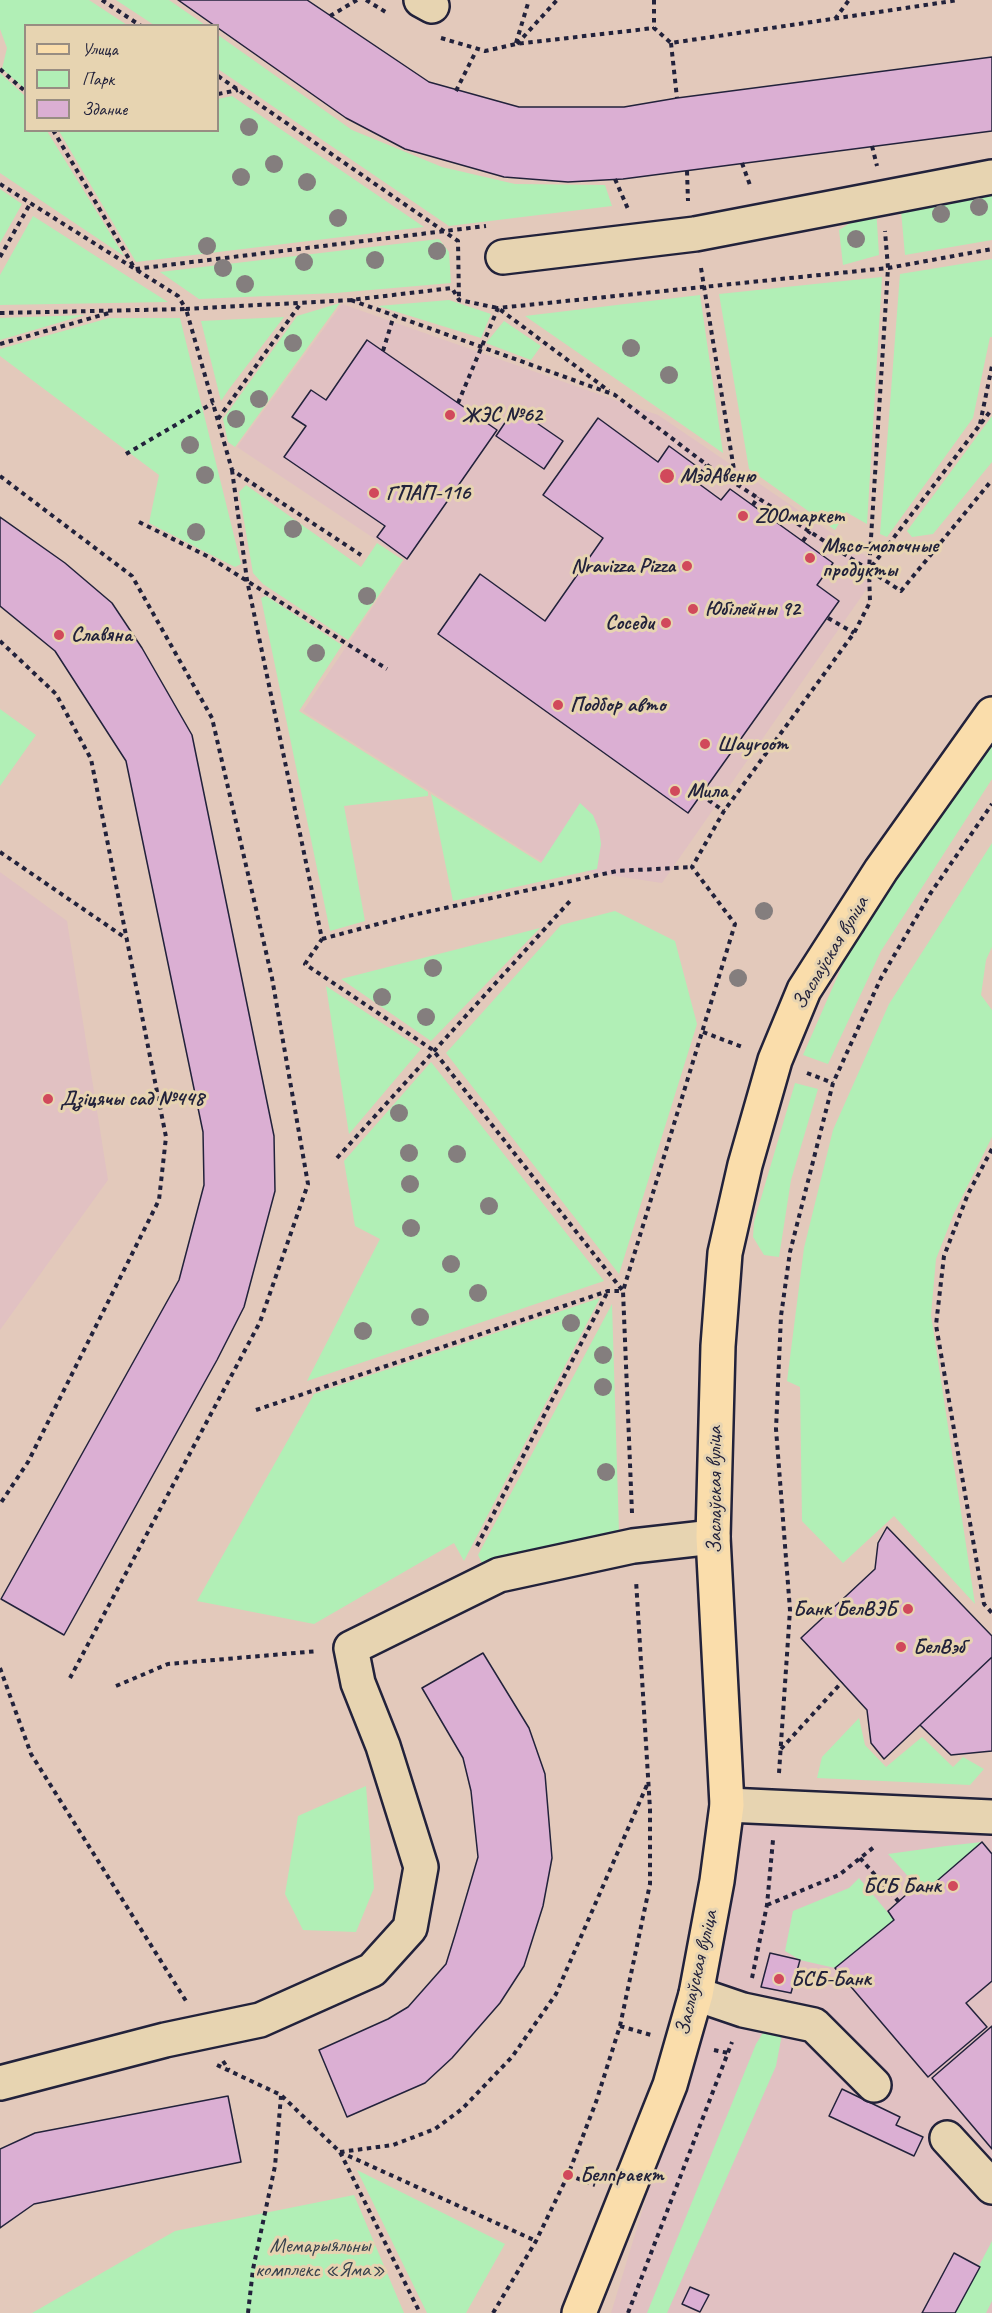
<!DOCTYPE html>
<meta charset="utf-8">
<style>
body{margin:0}
#map{position:relative;width:992px;height:2313px;overflow:hidden;background:#e3c9bb;font-family:Caveat,sans-serif}
canvas{display:block}
.legend{position:absolute;left:24px;top:24px;width:195px;height:108px;box-sizing:border-box;background:#e7d4b1;border:2px solid #988d82;margin:0;padding:8px 10px;list-style:none;font-size:18px;color:#22223b}
.legend li{display:flex;align-items:center;gap:12px;height:30px}
.legend b{width:30px;border:2px solid #988d82}
</style>
<div id="map">
<canvas width="992" height="2313"></canvas>
<ul class="legend">
<li><b style="height:8px;background:#faddab"></b>Улица</li>
<li><b style="height:16px;background:#b1efb6"></b>Парк</li>
<li><b style="height:16px;background:#dbafd3"></b>Здание</li>
</ul>
</div>
<script>
const c = document.querySelector('canvas').getContext('2d');
c.lineJoin = 'round';
function fillPath(path, color) {
  c.fillStyle = color;
  c.fill(path, 'evenodd');
}
function poly(rows) {
  const path = new Path2D();
  for (const r of rows) {
    path.moveTo(r[0], r[1]);
    for (let i = 2; i < r.length; i += 2) path.lineTo(r[i], r[i + 1]);
  }
  return path;
}
function stroke(path, color, width, dash) {
  c.strokeStyle = color;
  c.lineWidth = width;
  c.lineCap = dash ? 'butt' : 'round';
  c.setLineDash(dash || []);
  c.stroke(path);
}
function label(font, color, halo, rows, align = 'center') {
  c.font = font + ' Caveat,sans-serif';
  c.lineWidth = 6;
  c.setLineDash([]);
  c.textBaseline = 'middle';
  c.strokeStyle = halo;
  c.fillStyle = color;
  for (const [text, x, y, turn = 0] of rows) {
    c.save();
    c.translate(x, y);
    c.rotate((+turn || 0) * Math.PI / 180);
    c.textAlign = isNaN(turn) ? turn : align;
    if (halo) c.strokeText(text, 0, 0);
    c.fillText(text, 0, 0);
    c.restore();
  }
}
fillPath(poly([
 [342,304,658,415,882,567,662,883,549,866,303,711,405,559,237,447],
 [0,872,67,921,108,1180,0,1330],
 [739,1807,992,1817,992,2313,611,2313,702,2015]
]), '#e1c1c2');
fillPath(poly([
 [0,0,89,0,127,25,26,26,25,89,2,69,7,48,0,29],
 [116,0,169,0,205,25,154,25],
 [218,35,352,130,442,167,515,184,605,185,612,206,449,226,218,69],
 [0,73,25,96,26,130,47,131,124,256,0,173],
 [232,96,424,227,136,262,59,131,218,130,218,99],
 [992,184,992,240,905,255,900,200],
 [0,189,22,204,0,243],
 [876,207,879,255,843,265,839,230],
 [33,216,149,290,168,302,0,305,0,275],
 [439,239,449,252,451,283,336,293,199,299,160,272],
 [992,259,992,337,990,337,973,418,887,537,880,534,900,274],
 [882,277,867,524,846,512,835,530,749,469,719,294],
 [700,295,723,453,525,316],
 [449,300,491,314,481,338,378,306],
 [340,303,235,447,228,442,223,419,297,316],
 [85,315,0,340,0,318],
 [284,317,229,389,221,401,201,321],
 [109,318,180,318,241,564,235,567,149,523,159,475,0,356,0,349],
 [504,321,541,346,531,360,486,343],
 [992,416,992,462,933,534,912,537,907,531],
 [246,485,361,567,377,543,403,560,348,640,263,584,253,573,239,492],
 [266,596,342,645,299,711,428,792,428,796,344,806,365,921,330,931,261,598],
 [0,709,36,735,0,786],
 [992,734,992,779,881,951,828,1064,803,1055,856,934],
 [431,794,541,863,580,803,593,815,599,830,601,844,597,869,453,901],
 [992,843,992,947,986,960,981,995,992,1010,992,1137,954,1213,936,1259,931,1315,975,1604,894,1516,843,1563,802,1521,800,1387,787,1381,804,1248,833,1130,889,1004],
 [615,911,675,941,697,1024,619,1274,446,1053,561,925],
 [540,928,431,1041,341,979],
 [326,986,421,1049,349,1134],
 [431,1062,604,1281,307,1381,380,1239,355,1226,344,1161],
 [795,1083,818,1089,791,1180,779,1257,764,1255,753,1237,754,1222],
 [600,1298,464,1561,454,1543,314,1624,197,1601,314,1394],
 [612,1304,619,1532,483,1565,478,1555],
 [859,1718,865,1745,886,1767,922,1737,953,1767,963,1757,984,1769,970,1785,817,1778,822,1757],
 [366,1786,374,1888,356,1932,303,1930,285,1894,298,1816],
 [982,1842,923,1893,888,1854,946,1846],
 [859,1878,894,1920,835,1968,800,1960,785,1951,793,1911,849,1888],
 [766,2028,783,2029,776,2066,667,2313,647,2313,756,2044],
 [357,2170,505,2244,466,2313,427,2313],
 [354,2195,404,2313,32,2313,175,2231],
 [992,2241,992,2301,986,2313,954,2313]
]), '#b1efb6');
const building = poly([
 [178,0,307,0,429,82,519,107,624,107,677,98,992,57,992,131,623,179,568,182,504,177,405,149,346,118,178,0],
 [367,340,497,430,407,559,377,537,385,526,284,457,306,426,292,417,311,390,326,400,367,340],
 [515,408,563,441,544,469,496,436,515,408],
 [598,418,658,462,669,446,699,468,691,478,721,500,730,489,833,563,817,585,839,601,688,813,438,634,480,574,545,621,603,538,543,495,598,418],
 [0,517,65,563,112,603,142,648,192,735,274,1136,275,1191,244,1307,217,1360,64,1635,1,1599,179,1280,204,1185,203,1132,126,761,55,651,0,606,0,517],
 [887,1527,992,1636,992,1657,884,1759,871,1743,867,1710,801,1638,875,1569,878,1543,887,1527],
 [483,1653,529,1728,545,1774,552,1858,543,1906,524,1966,500,2003,452,2058,425,2083,347,2117,319,2050,388,2019,408,2007,446,1964,455,1935,478,1857,471,1791,463,1758,422,1688,483,1653],
 [992,1657,992,1751,951,1755,920,1725,992,1657],
 [982,1842,992,1854,992,1981,966,2003,987,2027,928,2077,835,1968,894,1920,888,1911,917,1885,923,1893,982,1842],
 [770,1953,800,1960,791,1993,761,1987,770,1953],
 [992,2026,992,2149,932,2078,992,2026],
 [842,2089,900,2117,896,2125,923,2137,914,2156,829,2116,842,2089],
 [228,2096,241,2162,34,2204,0,2228,0,2149,35,2133,228,2096],
 [954,2253,980,2267,955,2313,922,2313,954,2253],
 [690,2287,709,2295,700,2312,682,2304,690,2287]
]);
fillPath(building, '#dbafd3');
stroke(building, '#22223b', 1.5);
const minor = poly([
 [421,0,432,6],
 [503,257,695,234,992,177],
 [727,1805,992,1817],
 [696,1994,743,2010,814,2025,874,2085],
 [0,2083,165,2040,260,2020,372,1970,410,1928,421,1867,383,1746,358,1683,351,1648,499,1575,633,1546,713,1537],
 [947,2138,992,2187]
]);
const major = poly([
 [579,2313,670,2085,696,1994,717,1881,727,1805,713,1537,718,1346,725,1253,745,1165,775,1060,804,990,881,870,992,714]
]);
stroke(minor, '#22223b', 38);
stroke(major, '#22223b', 38);
stroke(poly([
 [102,0,141,26],
 [366,0,389,14],
 [654,0,654,28,671,43,959,0],
 [330,16,357,0],
 [835,19,849,0],
 [441,38,485,51,516,44,654,28],
 [516,43,529,0],
 [671,43,677,98],
 [517,44,557,0],
 [0,69,26,92],
 [218,76,458,241,459,300],
 [456,91,476,51],
 [218,94,238,90],
 [53,130,135,269,486,226],
 [872,146,877,166],
 [742,163,751,188],
 [687,171,688,201],
 [615,179,628,209],
 [0,184,178,296,186,309,351,300,452,288,459,300,498,308,609,391],
 [0,257,30,204],
 [701,268,736,482],
 [351,300,615,395,707,465,869,570,992,409],
 [0,313,186,309,232,470,361,555],
 [0,344,109,313],
 [383,351,394,315],
 [458,403,498,308,888,268,992,249],
 [218,419,301,303],
 [980,424,992,366],
 [126,454,213,403],
 [232,470,247,580,322,939,305,964,433,1050,623,1291],
 [695,473,698,477,707,465],
 [0,476,132,576,212,718,272,978,308,1184,260,1322,70,1678],
 [753,505,758,497],
 [139,522,209,557,387,669],
 [778,523,784,514],
 [803,541,810,531],
 [826,572,869,570,901,591,992,480],
 [828,618,854,633],
 [0,641,56,694,91,759,166,1137,159,1200,28,1462,0,1504],
 [701,795,724,811],
 [0,852,127,939],
 [322,939,408,916,617,871,692,867],
 [703,1032,745,1048],
 [807,1073,833,1083],
 [992,1149,968,1194,944,1256,936,1325,984,1604,992,1613],
 [337,1158,570,901],
 [256,1410,608,1291,622,1291],
 [632,1513,623,1291,735,924,692,867,724,811,854,633,870,602,869,570,888,268,885,231],
 [477,1546,608,1291],
 [0,1668,31,1754,186,2001],
 [116,1686,168,1664,318,1651],
 [781,1749,842,1682],
 [779,1773,790,1610,776,1429,781,1316,790,1252,833,1083,881,978,930,894,992,804],
 [860,1858,899,1902],
 [767,1905,839,1875,874,1847],
 [752,1978,767,1905,773,1840],
 [620,2026,651,2035],
 [714,2050,728,2053],
 [223,2061,229,2070],
 [217,2065,281,2095,340,2152,420,2313],
 [340,2152,393,2145,435,2129,462,2109,512,2057,556,1994,647,1785],
 [340,2152,536,2241],
 [568,2175,595,2185],
 [248,2313,253,2269,275,2166,281,2096],
 [493,2313,536,2241,568,2175,596,2102,620,2026,650,1884,650,1809,636,1580],
 [628,2313,732,2042]
]), '#22223b', 4, [4.5, 4.5]);
stroke(minor, '#e7d4b1', 33);
stroke(major, '#faddab', 33);
c.fillStyle = '#847e7e';
for (const [x, y] of [
 [249,127],
 [274,164],
 [241,177],
 [307,182],
 [979,207],
 [941,214],
 [338,218],
 [856,239],
 [207,246],
 [437,251],
 [375,260],
 [304,262],
 [223,268],
 [245,284],
 [293,343],
 [631,348],
 [669,375],
 [259,399],
 [236,419],
 [190,445],
 [205,475],
 [293,529],
 [196,532],
 [367,596],
 [316,653],
 [764,911],
 [433,968],
 [738,978],
 [382,997],
 [426,1017],
 [399,1113],
 [409,1153],
 [457,1154],
 [410,1184],
 [489,1206],
 [411,1228],
 [451,1264],
 [478,1293],
 [420,1317],
 [571,1323],
 [363,1331],
 [603,1355],
 [603,1387],
 [606,1472]
]) {
  c.beginPath();
  c.arc(x, y, 9, 0, 2 * Math.PI);
  c.fill();
}
for (const [x, y, r, color] of [
 [450,415,6,"#d1495b"],
 [667,476,8,"#d1495b"],
 [374,493,6,"#d1495b"],
 [743,516,6,"#d1495b"],
 [810,558,6,"#d1495b"],
 [687,566,6,"#d1495b"],
 [693,609,6,"#d1495b"],
 [666,623,6,"#d1495b"],
 [59,635,6,"#d1495b"],
 [558,705,6,"#d1495b"],
 [705,744,6,"#d1495b"],
 [675,791,6,"#d1495b"],
 [48,1099,6,"#d1495b"],
 [908,1609,6,"#d1495b"],
 [901,1647,6,"#d1495b"],
 [953,1886,6,"#d1495b"],
 [779,1979,6,"#d1495b"],
 [568,2175,6,"#d1495b"]
]) {
  const dot = new Path2D();
  dot.arc(x, y, r, 0, 2 * Math.PI);
  c.fillStyle = color;
  c.fill(dot);
  stroke(dot, '#e7d4b1', 2);
}
label('bold 21px', '#22223b', '#e7d4b1', [
 ["ЖЭС №62",462,415],
 ["МэдАвеню",680,476],
 ["ГПАП-116",386,493],
 ["ZOOмаркет",755,516],
 ["Мясо-молочные",822,546],
 ["продукты",822,570],
 ["Nravizza Pizza",675,566,"right"],
 ["Юбілейны 92",705,609],
 ["Соседи",654,623,"right"],
 ["Славяна",71,635],
 ["Подбор авто",570,705],
 ["Шауroom",717,744],
 ["Мила",687,791],
 ["Дзіцячы сад №448",60,1099],
 ["Банк БелВЭБ",896,1609,"right"],
 ["БелВэб",913,1647],
 ["БСБ Банк",941,1886,"right"],
 ["БСБ-Банк",791,1979],
 ["Белпраект",580,2175]
], 'left');
label('21px', '#22223b', '#e7d4b1', [
 ["Заслаўская вуліца",831,953,-59],
 ["Заслаўская вуліца",715,1490,-90],
 ["Заслаўская вуліца",697,1973,-77]
]);
label('21px', '#37414d', '#e7d4b1', [
 ["Мемарыяльны",320,2246],
 ["комплекс «Яма»",320,2270]
]);
</script>
